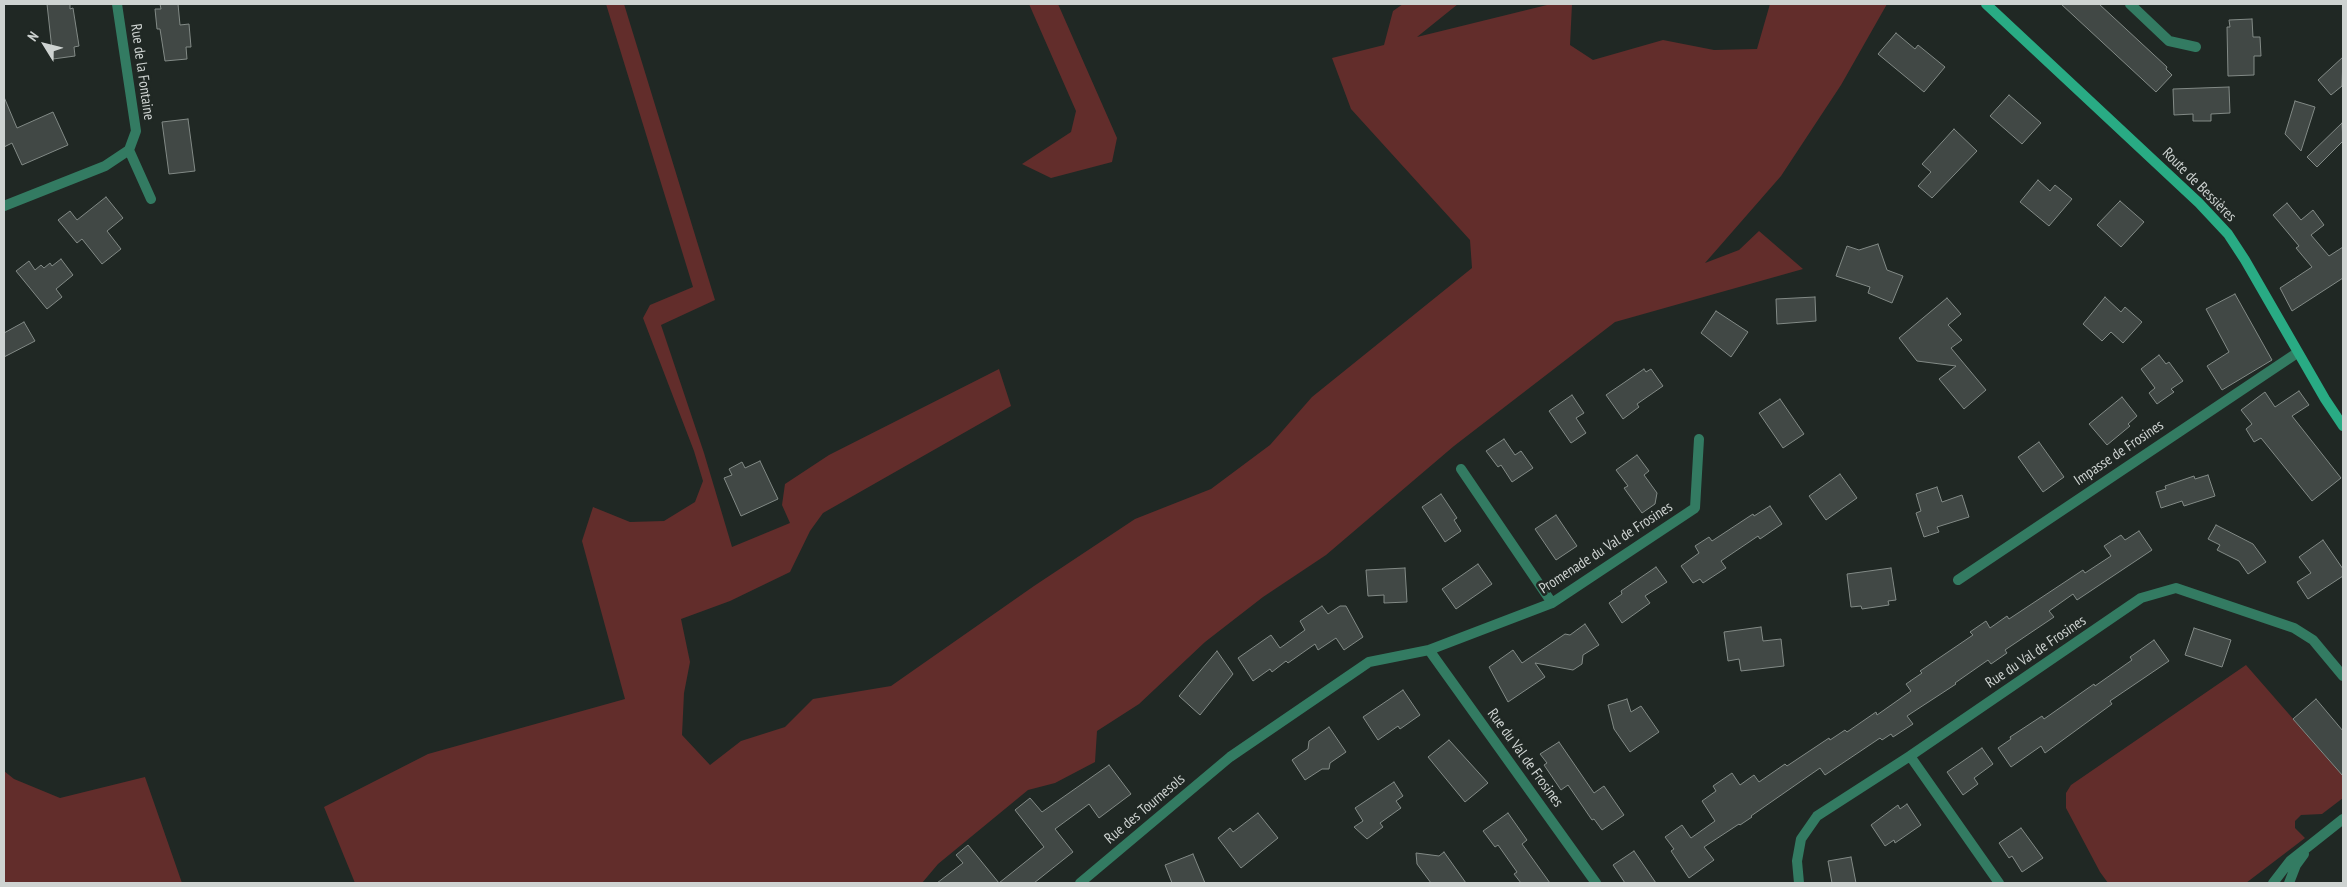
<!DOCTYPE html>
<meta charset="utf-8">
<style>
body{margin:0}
#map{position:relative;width:2347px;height:887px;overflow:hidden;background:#202824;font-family:"PT Sans Narrow",sans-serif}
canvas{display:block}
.frame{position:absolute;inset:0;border:5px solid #ced3d1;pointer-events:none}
.north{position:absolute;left:20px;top:20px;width:50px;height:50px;-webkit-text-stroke:4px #202824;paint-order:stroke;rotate:306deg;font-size:14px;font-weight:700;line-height:20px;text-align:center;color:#ced3d1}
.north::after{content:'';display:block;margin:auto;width:18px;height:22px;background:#ced3d1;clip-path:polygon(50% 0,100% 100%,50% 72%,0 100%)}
</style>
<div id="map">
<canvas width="2347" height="887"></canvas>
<div class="frame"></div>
<div class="north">N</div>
</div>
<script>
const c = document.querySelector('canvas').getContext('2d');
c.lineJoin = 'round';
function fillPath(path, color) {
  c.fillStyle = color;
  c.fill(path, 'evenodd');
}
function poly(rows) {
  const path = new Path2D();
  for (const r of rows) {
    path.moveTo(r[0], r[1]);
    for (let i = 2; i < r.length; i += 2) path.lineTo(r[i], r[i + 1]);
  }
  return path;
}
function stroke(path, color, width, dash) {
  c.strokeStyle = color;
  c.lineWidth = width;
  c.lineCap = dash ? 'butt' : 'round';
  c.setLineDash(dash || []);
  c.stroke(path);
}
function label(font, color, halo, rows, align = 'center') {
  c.font = font + ' "PT Sans Narrow",sans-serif';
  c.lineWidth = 5;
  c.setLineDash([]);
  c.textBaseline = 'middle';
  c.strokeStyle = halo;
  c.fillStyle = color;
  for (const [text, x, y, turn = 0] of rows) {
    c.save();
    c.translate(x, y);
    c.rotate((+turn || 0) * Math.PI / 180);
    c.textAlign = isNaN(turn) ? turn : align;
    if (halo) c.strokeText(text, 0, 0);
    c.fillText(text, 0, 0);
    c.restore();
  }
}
fillPath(poly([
 [606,4,624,4,715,300,661,325,704,453,732,547,790,523,782,505,785,484,829,455,999,369,1011,406,823,513,810,531,790,572,730,601,681,619,690,662,684,693,682,735,710,765,741,741,785,727,813,699,891,686,1034,586,1135,519,1211,489,1270,445,1312,397,1472,268,1470,240,1351,109,1332,58,1384,45,1393,11,1403,4,1458,4,1417,37,1551,4,1572,4,1570,45,1593,60,1663,40,1714,50,1757,49,1770,4,1887,4,1841,85,1781,176,1705,263,1739,250,1759,231,1803,269,1615,322,1454,446,1326,555,1263,597,1205,642,1139,704,1097,731,1095,762,1055,783,1028,790,938,864,922,883,355,883,324,807,428,754,625,699,582,541,593,507,630,522,664,521,695,502,703,481,694,451,643,318,650,305,693,287],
 [1029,4,1058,4,1117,138,1112,162,1051,178,1022,164,1071,132,1076,111],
 [2246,665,2343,776,2343,798,2322,814,2301,815,2295,821,2295,828,2305,838,2246,883,2108,883,2100,872,2066,808,2066,793,2071,785],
 [4,771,14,779,60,798,145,777,182,883,4,883]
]), '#622d2b');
const building = poly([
 [47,4,70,4,70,9,73,8,79,46,74,47,75,56,53,59,47,4],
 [160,4,178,4,180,25,189,24,191,47,186,47,187,59,165,61,160,29,157,29,155,9,161,9,160,4],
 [2061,4,2099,4,2167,67,2166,69,2172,75,2156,92,2061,4],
 [2252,19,2253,37,2260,37,2261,56,2254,56,2254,75,2228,76,2227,27,2230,27,2229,20,2252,19],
 [1896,33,1915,49,1918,45,1945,67,1924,92,1878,54,1896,33],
 [2343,57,2342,86,2331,95,2318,80,2343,57],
 [2229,87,2230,113,2211,114,2211,121,2193,121,2193,114,2174,115,2173,89,2229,87],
 [2009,95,2041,123,2022,144,1990,116,2009,95],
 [4,97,17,128,53,112,68,145,22,165,12,143,4,147,4,97],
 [2295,101,2315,107,2301,151,2285,134,2295,101],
 [188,119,195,171,169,174,162,122,188,119],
 [2342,123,2343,141,2317,167,2307,157,2342,123],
 [1954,129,1977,151,1932,198,1918,186,1931,172,1922,164,1954,129],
 [2038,180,2050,191,2055,185,2072,199,2049,226,2020,202,2038,180],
 [106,197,123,218,107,231,121,249,102,264,82,239,77,243,58,220,70,211,77,220,106,197],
 [2120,201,2144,222,2121,247,2097,225,2120,201],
 [2287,203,2301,220,2313,210,2324,225,2311,235,2329,256,2343,247,2343,278,2292,311,2280,288,2312,267,2296,248,2299,246,2273,215,2287,203],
 [1878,244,1887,270,1903,276,1892,303,1868,293,1870,287,1836,276,1847,246,1859,250,1878,244],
 [61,259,73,275,56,289,62,297,47,309,16,271,29,261,35,270,41,265,44,268,50,263,52,266,61,259],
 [2235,294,2272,360,2222,390,2207,366,2229,352,2206,309,2235,294],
 [1815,297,1816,321,1777,324,1776,299,1815,297],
 [2105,297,2121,312,2125,307,2142,322,2123,343,2111,332,2102,341,2083,324,2105,297],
 [1947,298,1961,314,1948,325,1962,340,1951,348,1986,390,1964,409,1939,379,1956,366,1917,361,1899,338,1947,298],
 [1716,311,1748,332,1731,357,1701,333,1716,311],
 [24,322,35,341,4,357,4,333,24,322],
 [2159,355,2166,364,2169,362,2183,381,2171,389,2174,392,2157,404,2149,393,2155,388,2141,369,2159,355],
 [1644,369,1646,372,1651,369,1663,386,1637,404,1639,407,1623,419,1606,395,1644,369],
 [2299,391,2309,405,2292,416,2341,478,2312,501,2261,438,2254,442,2246,429,2252,424,2241,410,2265,392,2275,407,2299,391],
 [1572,395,1584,413,1576,418,1586,433,1571,443,1549,411,1572,395],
 [2122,397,2137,416,2128,424,2130,426,2107,445,2089,424,2122,397],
 [1780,399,1804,434,1783,448,1759,413,1780,399],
 [1504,439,1515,455,1521,451,1533,468,1512,482,1501,465,1498,467,1486,451,1504,439],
 [2039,442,2064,477,2043,492,2018,457,2039,442],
 [1637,455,1649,471,1644,475,1657,493,1655,504,1642,513,1624,488,1628,486,1616,470,1637,455],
 [760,461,778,499,741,516,724,478,732,475,729,469,742,462,745,468,760,461],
 [1840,474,1857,498,1826,520,1809,496,1840,474],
 [2208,475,2215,496,2184,506,2182,501,2161,508,2156,492,2166,489,2165,486,2194,476,2195,479,2208,475],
 [1937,487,1942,502,1962,495,1969,517,1937,527,1939,532,1924,537,1916,513,1921,511,1916,494,1937,487],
 [1441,494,1457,518,1454,520,1461,531,1445,542,1422,507,1441,494],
 [1770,506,1782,524,1760,539,1758,536,1721,561,1726,568,1703,583,1700,579,1693,583,1681,566,1699,553,1695,546,1709,537,1712,541,1753,514,1754,516,1770,506],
 [1556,515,1577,546,1556,560,1535,529,1556,515],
 [2216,525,2253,544,2266,562,2248,574,2239,561,2217,550,2220,545,2208,539,2216,525],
 [2139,531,2152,550,2077,600,2073,594,2049,611,2054,617,2005,650,2007,653,1991,664,1988,660,1955,683,1956,684,1907,716,1913,724,1893,737,1891,734,1882,740,1880,738,1825,775,1820,768,1751,816,1752,817,1740,825,1739,824,1704,847,1714,860,1689,878,1671,851,1674,849,1665,837,1682,825,1691,838,1715,821,1702,801,1716,791,1713,786,1732,773,1740,785,1754,775,1759,782,1785,764,1787,766,1829,738,1830,740,1845,730,1847,732,1876,712,1877,715,1911,691,1906,684,1922,673,1920,671,1973,635,1970,632,1986,621,1990,628,2007,616,2009,619,2083,570,2085,573,2111,556,2104,546,2121,535,2125,540,2139,531],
 [2323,540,2343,569,2343,576,2308,599,2297,582,2311,573,2299,557,2323,540],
 [1478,564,1492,584,1456,609,1442,589,1478,564],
 [1656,567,1667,582,1645,596,1650,603,1622,623,1609,603,1622,594,1621,591,1656,567],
 [1405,568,1407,602,1384,603,1384,595,1368,596,1366,570,1405,568],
 [1891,568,1896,600,1888,601,1889,605,1862,609,1861,606,1851,607,1847,574,1891,568],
 [1322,606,1328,614,1340,606,1346,606,1363,637,1344,650,1336,638,1318,650,1315,644,1288,663,1286,661,1272,672,1270,669,1253,681,1238,658,1271,635,1280,648,1305,630,1300,621,1322,606],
 [1585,624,1599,645,1583,655,1582,664,1573,670,1535,663,1545,677,1508,702,1489,667,1513,650,1522,663,1565,634,1570,635,1585,624],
 [1761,627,1763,641,1781,639,1784,666,1741,671,1739,659,1728,661,1724,632,1761,627],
 [2194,628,2231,640,2222,667,2185,655,2194,628],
 [2154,640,2169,661,2110,701,2112,704,2045,753,2041,746,2011,767,1998,748,2011,739,2010,737,2042,716,2044,719,2094,684,2095,686,2132,660,2130,657,2154,640],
 [1217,651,1233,674,1200,715,1179,696,1217,651],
 [1403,690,1420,715,1400,729,1398,726,1378,740,1363,717,1403,690],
 [1627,699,1631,712,1641,706,1659,732,1630,752,1614,729,1608,705,1627,699],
 [2316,699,2343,731,2343,776,2293,719,2316,699],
 [1329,727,1346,752,1330,763,1329,769,1322,769,1305,780,1292,760,1308,749,1309,741,1329,727],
 [1449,740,1488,783,1465,802,1428,757,1449,740],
 [1559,742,1594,793,1604,786,1624,815,1602,830,1594,819,1592,820,1568,785,1561,790,1544,765,1547,763,1540,754,1559,742],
 [1982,748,1993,764,1974,778,1978,784,1963,795,1947,772,1982,748],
 [1109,765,1131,794,1099,818,1089,804,1055,829,1073,852,1034,883,937,883,963,863,956,855,968,845,999,883,1044,847,1015,810,1030,798,1042,812,1109,765],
 [1394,782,1403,796,1396,801,1401,808,1380,823,1383,827,1367,839,1354,827,1363,821,1355,808,1394,782],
 [1907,804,1921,825,1895,843,1894,840,1885,846,1871,825,1898,805,1900,809,1907,804],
 [1258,813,1278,838,1241,868,1218,838,1230,828,1233,832,1258,813],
 [1508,813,1527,840,1522,844,1550,883,1521,883,1514,874,1517,872,1498,845,1495,847,1483,831,1508,813],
 [2021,828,2043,858,2022,872,2012,856,2009,858,1999,843,2021,828],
 [1634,851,1656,883,1625,883,1613,865,1634,851],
 [1444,852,1466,883,1431,883,1417,864,1416,853,1439,856,1444,852],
 [1193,854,1205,883,1172,883,1165,865,1193,854],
 [1851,857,1856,883,1832,883,1828,861,1851,857]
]);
fillPath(building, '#414845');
stroke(building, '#828a86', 1);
stroke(poly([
 [117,4,136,131,129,150,151,199],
 [2130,4,2169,41,2196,47],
 [4,206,105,166,129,150],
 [1461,469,1552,603],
 [1958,580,2297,353],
 [1429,650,1596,883],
 [1910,756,1999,883],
 [1080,883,1230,757,1369,662,1429,650,1552,603,1695,508,1699,439],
 [1799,883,1797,861,1801,839,1817,816,1910,756,2141,598,2176,588,2294,628,2313,640,2343,676],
 [2273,883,2290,861,2343,819],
 [2289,883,2296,865,2304,854]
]), '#337b62', 10);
stroke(poly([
 [1986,4,2199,203,2228,234,2245,260,2325,399,2343,426]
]), '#29ab84', 10);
label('15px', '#ced3d1', '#202824', [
 ["Rue de la Fontaine",142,72,82],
 ["Route de Bessières",2199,185,45],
 ["Impasse de Frosines",2119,453,-34],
 ["Promenade du Val de Frosines",1606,548,-33],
 ["Rue du Val de Frosines",2036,652,-34],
 ["Rue du Val de Frosines",1525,758,54],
 ["Rue des Tournesols",1145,809,-40]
]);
</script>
